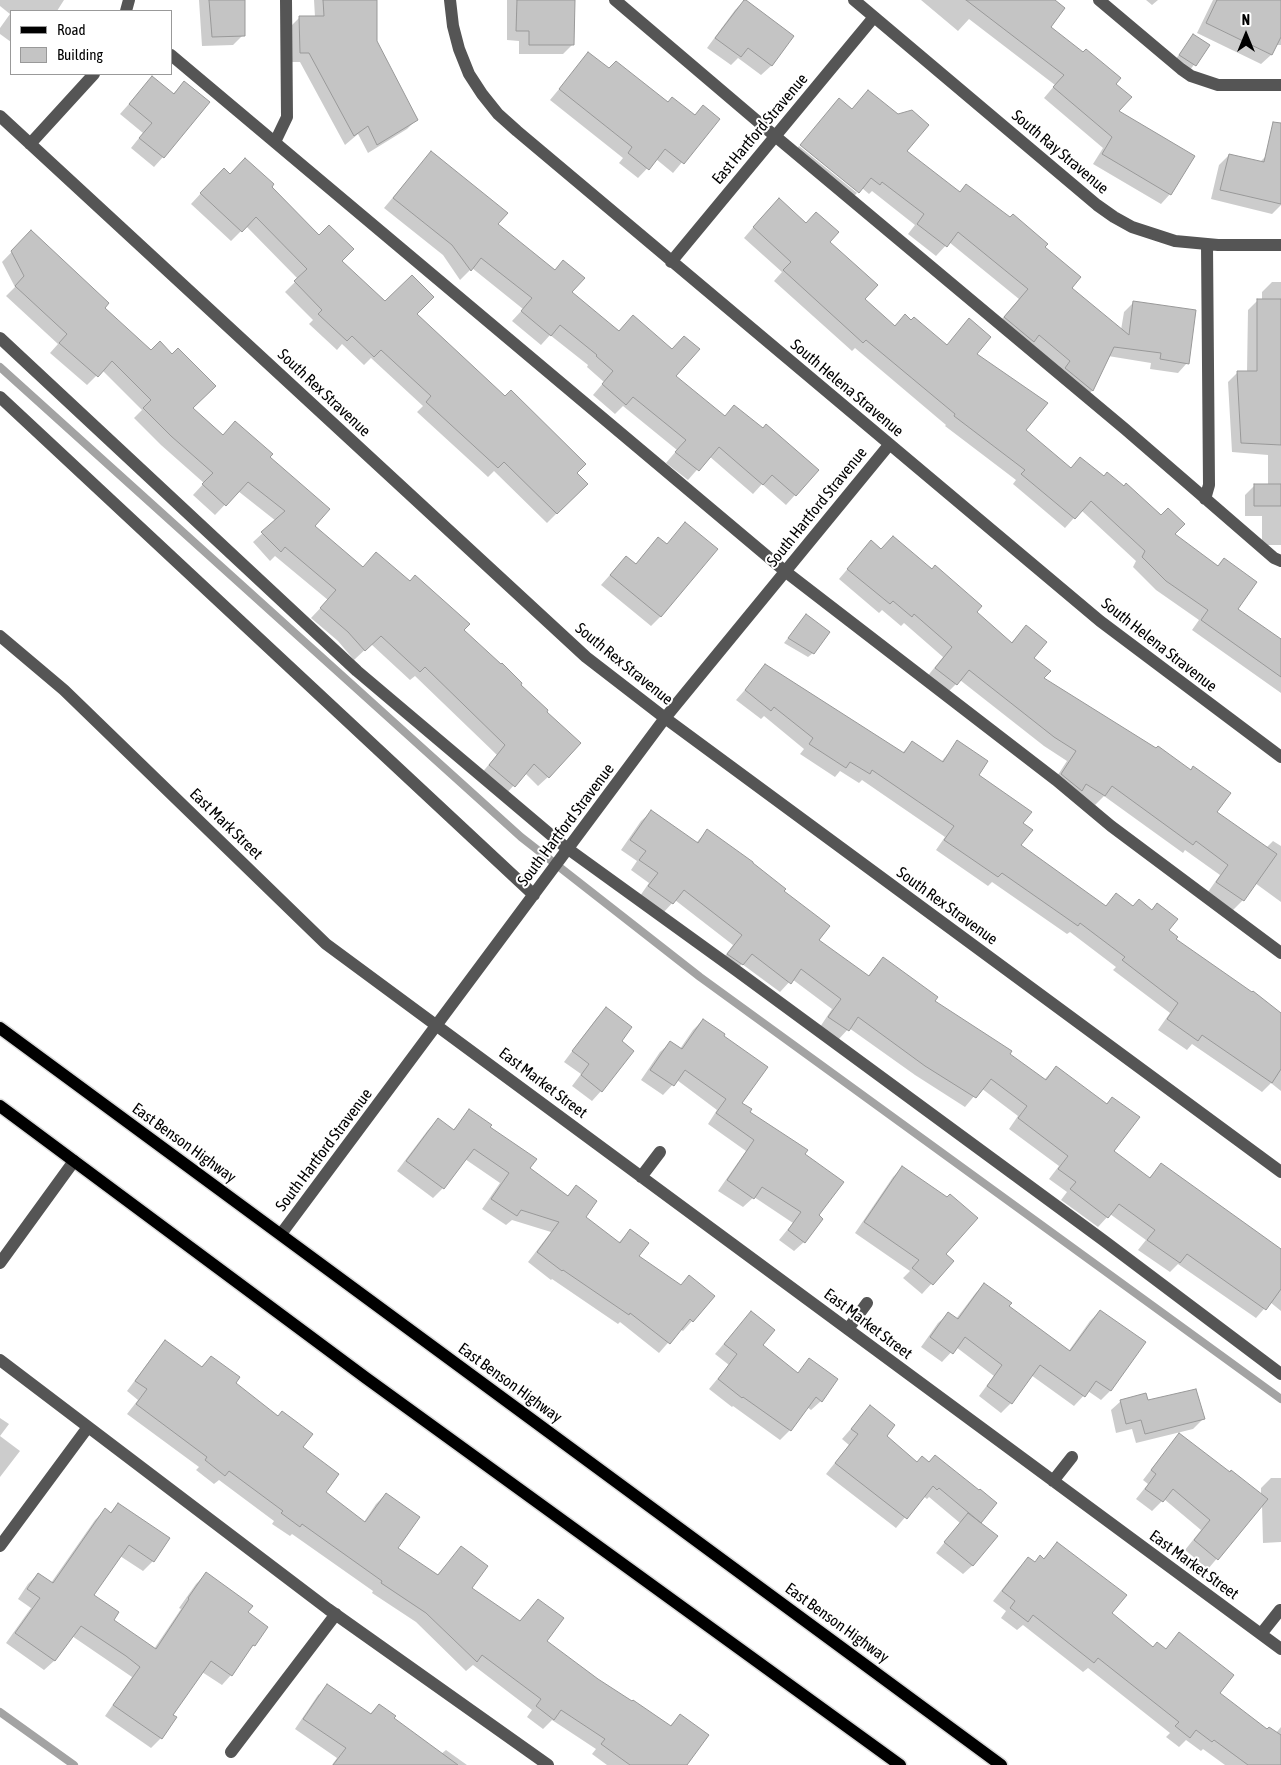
<!DOCTYPE html>
<style>
body{margin:0}
#map{position:relative;width:1281px;height:1765px;overflow:hidden;background:#fff;font-family:"Asap Condensed",sans-serif}
canvas{display:block}
.legend{position:absolute;left:10px;top:10px;width:162px;height:65px;box-sizing:border-box;background:#fff;border:1px solid #999;margin:0;padding:6px 9px;list-style:none;font-size:15px;color:#000}
.legend li{display:flex;align-items:center;gap:10px;height:25px}
.legend b{width:25px;border:1px solid #999}
.north{position:absolute;left:1221px;top:10px;width:50px;height:50px;-webkit-text-stroke:4px #fff;paint-order:stroke;rotate:0deg;font-size:14px;font-weight:700;line-height:20px;text-align:center;color:#000}
.north::after{content:'';display:block;margin:auto;width:18px;height:22px;background:#000;clip-path:polygon(50% 0,100% 100%,50% 72%,0 100%)}
</style>
<div id="map">
<canvas width="1281" height="1765"></canvas>
<ul class="legend">
<li><b style="height:6px;background:#000"></b>Road</li>
<li><b style="height:14px;background:#c4c4c4"></b>Building</li>
</ul>
<div class="north">N</div>
</div>
<script>
const c = document.querySelector('canvas').getContext('2d');
c.lineJoin = 'round';
function fillPath(path, color) {
  c.fillStyle = color;
  c.fill(path, 'evenodd');
}
function poly(rows) {
  const path = new Path2D();
  for (const r of rows) {
    path.moveTo(r[0], r[1]);
    for (let i = 2; i < r.length; i += 2) path.lineTo(r[i], r[i + 1]);
  }
  return path;
}
function stroke(path, color, width, dash) {
  c.strokeStyle = color;
  c.lineWidth = width;
  c.lineCap = dash ? 'butt' : 'round';
  c.setLineDash(dash || []);
  c.stroke(path);
}
function label(font, color, halo, rows, align = 'center') {
  c.font = font + ' "Asap Condensed",sans-serif';
  c.lineWidth = 4;
  c.setLineDash([]);
  c.textBaseline = 'middle';
  c.strokeStyle = halo;
  c.fillStyle = color;
  for (const [text, x, y, turn = 0] of rows) {
    c.save();
    c.translate(x, y);
    c.rotate((+turn || 0) * Math.PI / 180);
    c.textAlign = isNaN(turn) ? turn : align;
    if (halo) c.strokeText(text, 0, 0);
    c.fillText(text, 0, 0);
    c.restore();
  }
}
fillPath(poly([
 [0,0,64,0,57,11,11,11,11,42,0,34,0,28,10,14,0,6],
 [199,0,244,0,243,35,233,45,202,46],
 [314,0,375,0,376,41,416,120,407,129,368,153,358,134,345,145,300,62,291,62,291,26,300,17,315,17],
 [507,0,574,0,573,44,563,54,519,54,519,41,507,40],
 [921,0,1053,0,1049,27,1114,84,1117,111,1170,194,1161,204,1093,164,1103,148,1044,98,1055,85,969,19,958,31],
 [1146,0,1158,0,1152,5],
 [1213,0,1277,0,1281,2,1281,45,1276,45,1271,55,1261,64,1197,33],
 [744,1,793,36,771,66,761,75,738,58,731,65,707,48,735,10],
 [1193,36,1208,46,1190,70,1175,60],
 [588,54,609,69,668,103,694,116,703,107,718,119,673,173,656,159,638,178,619,163,623,158,550,100],
 [152,78,173,94,184,82,163,157,154,167,131,148,143,133,120,114],
 [868,91,906,151,959,193,966,185,1044,247,1070,288,1121,330,1124,312,1134,302,1187,363,1178,373,1150,369,1151,363,1108,356,1092,391,1082,400,995,327,1019,299,949,242,936,256,908,234,915,225,872,191,869,194,862,188,859,191,801,144,839,100,851,110],
 [799,146,857,193,848,202,792,155],
 [431,152,497,224,554,271,563,262,571,293,618,332,633,316,674,376,795,495,786,505,762,484,753,494,709,456,688,480,666,463,677,450,623,406,615,414,593,395,604,382,587,367,588,365,550,335,541,345,512,321,523,309,472,268,460,280,443,255,384,208],
 [1229,155,1260,162,1266,156,1281,159,1281,205,1272,214,1211,199,1219,165],
 [230,176,270,187,340,261,385,303,415,315,586,484,547,523,494,471,488,477,417,412,423,406,371,358,364,365,342,344,337,350,309,324,313,320,285,292,298,279,246,226,231,241,191,204,214,179],
 [769,209,806,224,828,242,864,299,894,326,905,316,946,346,960,330,1024,430,1070,469,1080,459,1173,535,1217,567,1224,560,1236,609,1281,641,1281,693,1192,630,1199,620,1156,590,1133,567,1136,561,1081,510,1065,528,1013,484,1016,480,945,426,946,425,855,348,852,351,774,281,782,272,744,238],
 [31,232,103,308,191,408,222,436,235,422,268,457,313,526,363,568,463,630,519,685,548,777,538,786,525,773,505,795,480,775,497,755,415,676,410,680,371,644,354,660,338,641,311,618,328,600,275,556,270,561,253,542,276,521,238,491,215,515,193,495,204,483,161,445,134,418,142,410,102,370,87,385,50,353,58,344,6,296,15,287,2,262],
 [1272,282,1281,282,1281,545,1262,545,1262,516,1245,516,1245,495,1255,485,1268,485,1268,455,1232,452,1228,382,1238,372,1247,372,1248,310,1258,300,1262,300,1262,292],
 [648,549,661,616,651,626,601,585,626,557,635,565],
 [881,550,976,612,1011,643,1026,626,1033,658,1043,679,1190,771,1194,767,1215,812,1266,848,1273,841,1281,846,1281,902,1255,883,1243,900,1233,910,1208,892,1220,875,1185,850,1183,853,1104,796,1095,805,1052,784,1067,761,1044,746,960,680,946,694,926,678,943,657,904,623,901,626,882,610,879,613,839,579,862,552],
 [802,620,813,653,808,657,784,643],
 [766,666,902,753,912,743,941,762,958,742,977,775,1021,824,1020,846,1105,907,1116,894,1132,907,1151,910,1157,905,1168,930,1174,939,1281,1015,1281,1091,1271,1083,1262,1092,1192,1044,1187,1050,1158,1030,1170,1013,1113,970,1116,967,1070,932,1067,934,992,882,988,886,936,850,945,837,862,780,859,783,840,771,835,777,800,754,804,749,764,716,761,719,736,700],
 [651,812,696,843,707,831,782,891,817,940,867,977,883,959,933,1001,1044,1080,1056,1067,1106,1104,1112,1098,1113,1152,1149,1178,1161,1165,1281,1262,1281,1311,1270,1302,1256,1318,1178,1264,1170,1272,1138,1250,1146,1240,1110,1214,1098,1227,1061,1200,1067,1192,1049,1179,1059,1166,1009,1129,1018,1116,981,1088,965,1107,915,1075,849,1028,838,1040,820,1027,832,1009,792,979,780,992,742,964,732,974,719,964,733,945,675,900,663,913,640,896,649,883,631,870,637,861,621,850,641,821],
 [606,1009,620,1041,601,1091,592,1101,572,1086,581,1074,564,1062,597,1018],
 [703,1020,722,1036,741,1103,749,1112,804,1154,817,1216,804,1242,794,1251,779,1240,793,1223,754,1197,743,1207,718,1191,746,1151,708,1124,717,1110,677,1080,663,1095,641,1080,660,1052,670,1043,680,1049,693,1030],
 [470,1111,489,1127,529,1168,566,1197,576,1187,584,1217,618,1243,630,1231,638,1257,680,1286,714,1296,692,1321,683,1331,680,1329,659,1353,620,1322,618,1324,552,1279,551,1280,528,1262,551,1232,512,1220,506,1225,482,1209,500,1183,465,1159,443,1188,433,1198,397,1171,428,1130,438,1120,452,1131],
 [902,1168,944,1254,952,1261,922,1294,903,1278,910,1271,855,1233,893,1177],
 [984,1284,1008,1307,1068,1352,1090,1321,1100,1311,1110,1391,1101,1400,1088,1391,1074,1406,1031,1375,1011,1403,1001,1413,979,1396,994,1376,956,1347,942,1362,921,1347,938,1323,948,1314,956,1319,975,1294],
 [751,1312,762,1345,797,1374,810,1360,821,1401,811,1410,807,1407,790,1430,780,1440,733,1406,732,1407,709,1389,729,1365,715,1354],
 [165,1342,201,1367,211,1357,234,1383,301,1447,324,1493,364,1522,376,1504,386,1494,397,1549,437,1575,462,1548,470,1588,519,1622,538,1600,545,1641,598,1680,669,1727,680,1715,686,1765,607,1765,592,1754,596,1749,552,1720,543,1729,527,1717,532,1710,473,1665,466,1671,416,1622,372,1593,373,1591,292,1534,290,1536,272,1524,274,1521,219,1480,214,1484,196,1470,199,1467,127,1414,138,1400,127,1391,156,1352],
 [1121,1401,1203,1419,1193,1429,1136,1443,1132,1429,1116,1433,1111,1410],
 [870,1407,885,1436,917,1463,995,1503,979,1523,973,1565,963,1574,936,1553,960,1523,929,1497,927,1499,923,1496,896,1528,826,1474,849,1445,842,1439],
 [0,1418,9,1424,0,1436,20,1451,0,1477],
 [1179,1435,1261,1495,1261,1488,1271,1478,1281,1478,1281,1542,1263,1543,1262,1505,1208,1569,1185,1550,1201,1530,1164,1499,1152,1511,1136,1499,1148,1484,1143,1480,1170,1445],
 [118,1504,153,1561,143,1571,120,1556,92,1596,112,1620,154,1649,181,1609,179,1608,196,1584,206,1574,246,1613,254,1645,247,1651,231,1675,222,1685,202,1672,172,1715,161,1738,151,1748,105,1716,132,1677,72,1636,54,1661,44,1670,6,1643,31,1608,18,1599,28,1584,38,1574,51,1583,95,1520,105,1510,110,1513],
 [1057,1544,1110,1614,1153,1648,1165,1650,1179,1634,1218,1693,1267,1731,1276,1733,1281,1727,1281,1760,1277,1765,1225,1765,1203,1749,1201,1751,1186,1740,1179,1747,1166,1737,1170,1733,1088,1668,1083,1672,1023,1625,1017,1630,1001,1618,1006,1611,993,1601,1018,1569,1028,1559,1034,1563,1043,1559],
 [328,1686,370,1714,379,1705,392,1718,441,1754,446,1750,467,1765,332,1765,337,1758,295,1729,318,1695]
]), '#0003');
stroke(poly([
 [0,367,521,837,700,977,1281,1399],
 [0,1712,74,1765]
]), '#a3a3a3', 8);
const building = poly([
 [209,0,245,0,245,36,212,37,209,0],
 [323,0,377,0,377,41,418,120,377,145,368,126,354,136,309,53,300,53,299,16,324,16,323,0],
 [517,0,575,0,574,45,529,45,529,31,516,31,517,0],
 [744,0,746,0,794,36,772,66,748,48,741,57,715,38,744,0],
 [966,0,1055,0,1065,8,1051,27,1083,52,1086,49,1121,78,1116,84,1132,97,1119,111,1195,156,1171,195,1102,154,1112,137,1053,87,1064,75,966,0],
 [1217,0,1281,0,1281,37,1272,55,1206,23,1217,0],
 [1193,34,1210,45,1196,66,1179,55,1193,34],
 [588,52,609,68,616,61,668,102,672,97,695,115,703,105,720,119,684,164,665,149,649,170,628,153,632,147,559,89,588,52],
 [152,76,174,94,184,81,210,102,164,158,139,138,152,123,129,104,152,76],
 [868,90,898,114,912,110,929,125,907,151,960,192,966,184,1010,217,1013,214,1048,244,1045,247,1081,277,1072,288,1129,335,1133,301,1196,310,1189,364,1160,359,1161,353,1114,347,1093,391,1065,368,1070,361,1039,335,1034,342,1004,317,1028,289,958,232,947,247,917,224,924,214,882,182,880,185,871,178,859,193,800,145,839,98,852,109,868,90],
 [1273,122,1281,123,1281,204,1220,190,1229,154,1264,162,1273,122],
 [431,151,508,213,498,224,555,270,563,260,585,278,572,292,619,331,633,315,672,349,684,336,700,349,676,376,725,416,734,405,763,428,766,424,819,470,796,496,772,475,763,485,719,447,699,471,675,452,686,440,633,397,626,405,602,384,613,371,596,356,597,355,560,325,551,336,521,311,532,298,481,258,471,271,452,245,393,198,431,151],
 [245,158,274,184,272,187,319,235,329,225,354,249,342,261,385,301,412,275,434,297,417,314,505,396,511,390,586,464,577,473,588,484,557,514,504,462,498,468,426,402,431,396,381,350,374,357,352,336,347,341,318,314,322,310,294,281,307,269,256,217,242,232,200,193,224,168,230,174,245,158],
 [779,198,806,223,816,212,839,232,830,242,878,285,865,299,895,326,905,314,911,320,914,317,947,345,969,318,991,337,977,354,1048,403,1026,430,1071,468,1080,457,1104,476,1107,472,1124,486,1126,483,1161,515,1168,508,1185,524,1175,534,1218,566,1224,558,1257,582,1238,609,1281,639,1281,677,1201,620,1208,610,1166,581,1142,557,1145,551,1091,501,1075,519,1021,474,1025,470,954,416,955,414,866,340,863,343,783,270,791,262,753,227,779,198],
 [31,230,109,303,105,308,151,350,160,341,172,354,178,348,216,386,193,408,223,435,235,421,273,454,270,457,330,509,315,526,363,567,376,552,410,581,415,575,470,624,464,630,501,664,502,663,522,683,521,685,548,710,547,712,581,743,549,778,534,764,515,787,489,765,505,745,425,667,420,672,381,636,365,651,348,632,320,608,336,590,285,547,281,552,261,532,285,511,248,482,226,506,202,484,213,473,171,436,143,408,151,400,112,361,98,377,59,343,67,334,15,286,24,276,11,251,31,230],
 [1257,299,1281,299,1281,445,1241,443,1237,371,1257,371,1257,299],
 [1254,484,1281,484,1281,506,1254,506,1254,484],
 [685,522,718,549,661,617,610,575,626,556,636,564,658,537,667,544,685,522],
 [893,536,932,569,935,565,982,606,977,612,1012,643,1026,625,1047,642,1034,658,1051,671,1044,678,1156,748,1158,746,1191,770,1193,766,1231,793,1217,812,1277,854,1244,901,1216,882,1228,865,1196,841,1193,845,1112,786,1105,796,1086,784,1082,791,1061,774,1076,751,1054,737,969,670,957,685,935,668,952,647,914,614,912,617,893,601,890,604,847,569,871,540,881,549,893,536],
 [806,614,830,632,814,654,788,638,806,614],
 [765,664,904,753,912,741,943,762,957,740,988,761,979,775,1032,812,1023,823,1033,830,1021,845,1106,906,1116,893,1133,906,1139,899,1152,910,1157,903,1178,919,1169,930,1178,937,1176,939,1252,992,1253,991,1281,1013,1281,1069,1272,1083,1202,1035,1198,1041,1167,1019,1178,1003,1122,960,1125,957,1080,923,1078,926,1002,873,998,877,944,840,954,826,872,770,870,774,850,762,846,768,809,744,813,738,774,707,771,711,745,690,765,664],
 [651,810,698,843,707,829,753,862,753,863,786,889,784,891,830,926,819,940,869,976,883,957,938,997,935,1001,1012,1051,1010,1054,1046,1080,1056,1066,1107,1104,1112,1097,1140,1117,1114,1151,1150,1178,1161,1163,1281,1249,1281,1289,1266,1310,1187,1254,1180,1263,1147,1240,1155,1230,1119,1204,1108,1218,1070,1189,1076,1182,1058,1169,1068,1156,1018,1118,1027,1106,991,1079,976,1098,925,1066,858,1017,849,1031,828,1017,841,999,801,969,791,984,752,954,743,965,727,954,742,935,684,890,673,904,648,886,658,873,639,860,646,851,630,840,651,810],
 [606,1007,632,1027,622,1041,634,1051,602,1092,581,1075,589,1064,572,1051,606,1007],
 [703,1019,725,1034,724,1036,768,1067,742,1103,752,1109,750,1112,808,1150,805,1154,844,1182,819,1215,823,1219,805,1243,788,1230,801,1212,762,1187,754,1199,727,1180,754,1140,716,1113,726,1099,685,1070,674,1086,650,1070,670,1041,682,1049,703,1019],
 [469,1109,492,1125,490,1127,537,1159,530,1168,568,1196,576,1185,597,1201,586,1217,620,1243,630,1229,649,1243,639,1256,681,1285,689,1275,715,1296,693,1322,690,1319,670,1344,630,1313,629,1315,563,1270,562,1271,537,1252,559,1222,521,1210,517,1216,491,1199,509,1173,474,1149,444,1189,406,1161,438,1118,454,1130,469,1109],
 [902,1166,947,1197,950,1194,978,1218,946,1254,954,1261,933,1285,912,1268,919,1260,864,1222,902,1166],
 [984,1283,1012,1303,1009,1306,1070,1351,1100,1310,1146,1342,1111,1391,1096,1381,1085,1397,1040,1365,1012,1404,987,1386,1002,1365,965,1337,953,1354,930,1337,948,1312,958,1319,984,1283],
 [751,1311,775,1330,763,1345,798,1373,809,1358,838,1379,822,1402,816,1397,791,1431,743,1397,742,1398,718,1379,737,1354,724,1344,751,1311],
 [165,1340,202,1367,211,1356,240,1377,236,1383,278,1416,282,1411,313,1434,303,1447,339,1474,326,1492,365,1522,386,1493,420,1517,398,1548,438,1575,461,1546,488,1566,472,1588,520,1621,538,1599,564,1618,547,1641,598,1679,632,1701,633,1700,671,1726,680,1714,709,1735,687,1765,630,1765,601,1744,605,1739,561,1710,554,1720,536,1706,541,1699,482,1655,477,1662,426,1613,381,1583,382,1581,302,1524,300,1527,281,1513,283,1511,229,1471,225,1476,205,1460,207,1457,136,1404,147,1389,135,1381,165,1340],
 [1196,1389,1205,1419,1145,1434,1141,1420,1126,1424,1120,1400,1146,1393,1148,1400,1196,1389],
 [870,1405,895,1425,887,1436,917,1462,922,1456,929,1462,935,1455,979,1490,980,1489,997,1503,981,1523,939,1488,937,1490,933,1486,907,1519,835,1463,858,1434,851,1429,870,1405],
 [1179,1433,1230,1472,1231,1470,1268,1499,1218,1560,1194,1540,1210,1520,1173,1489,1163,1502,1145,1489,1156,1474,1151,1470,1179,1433],
 [118,1503,170,1538,154,1562,129,1545,94,1595,119,1612,114,1620,156,1649,189,1599,188,1598,206,1572,253,1606,248,1612,268,1627,255,1646,253,1645,232,1676,211,1661,173,1715,177,1717,162,1739,113,1705,140,1667,126,1656,81,1626,55,1661,15,1633,40,1598,27,1589,38,1573,53,1583,105,1508,111,1513,118,1503],
 [968,1513,998,1536,973,1566,944,1542,968,1513],
 [1057,1542,1127,1595,1112,1613,1153,1647,1157,1642,1166,1649,1179,1632,1234,1675,1220,1693,1267,1729,1269,1727,1281,1735,1281,1765,1248,1765,1214,1740,1212,1742,1196,1730,1190,1738,1175,1726,1179,1722,1098,1658,1094,1663,1033,1615,1028,1622,1010,1608,1015,1601,1002,1591,1028,1557,1035,1562,1040,1555,1044,1559,1057,1542],
 [327,1684,371,1714,379,1704,396,1716,394,1718,458,1765,333,1765,346,1748,303,1719,327,1684]
]);
fillPath(building, '#c4c4c4');
stroke(building, '#999', 1);
const major = poly([
 [0,1028,1001,1765],
 [0,1106,366,1378,900,1765]
]);
stroke(major, '#dbdbdb', 15);
stroke(poly([
 [450,0,453,26,459,49,469,74,482,94,498,114,517,131,1100,621,1281,757],
 [615,0,769,131,1125,429,1274,558,1281,561],
 [854,0,1097,205,1114,217,1132,227,1175,241,1218,245,1281,245],
 [1099,0,1181,69,1191,76,1218,85,1281,85],
 [126,11,129,0],
 [171,55,786,572,1056,780,1111,826,1281,953],
 [0,116,586,657,665,718,1281,1172],
 [275,142,287,117,286,0],
 [30,144,94,74],
 [671,262,874,17],
 [0,338,357,671,564,846,737,971,1103,1240,1281,1374],
 [0,397,534,895],
 [1205,499,1209,485,1207,245],
 [0,636,64,690,326,944,1281,1649],
 [641,1177,660,1152],
 [281,1234,665,718,889,445],
 [0,1263,74,1161],
 [848,1329,867,1303],
 [0,1360,328,1609,548,1765],
 [1053,1481,1072,1457],
 [0,1546,88,1427],
 [1261,1634,1280,1610],
 [231,1752,336,1614]
]), '#555', 12);
stroke(major, '#000', 12);
label('16px', '#000', '#fff', [
 ["East Hartford Stravenue",760,129,-50],
 ["South Ray Stravenue",1060,152,40],
 ["South Helena Stravenue",847,388,40],
 ["South Rex Stravenue",324,393,43],
 ["South Hartford Stravenue",817,507,-51],
 ["South Helena Stravenue",1159,645,38],
 ["South Rex Stravenue",624,664,39],
 ["East Mark Street",226,824,44],
 ["South Hartford Stravenue",566,825,-53],
 ["South Rex Stravenue",947,906,36],
 ["East Market Street",543,1083,37],
 ["East Benson Highway",184,1143,36],
 ["South Hartford Stravenue",324,1150,-53],
 ["East Market Street",868,1324,37],
 ["East Benson Highway",510,1383,36],
 ["East Market Street",1194,1565,36],
 ["East Benson Highway",837,1623,36]
]);
</script>
